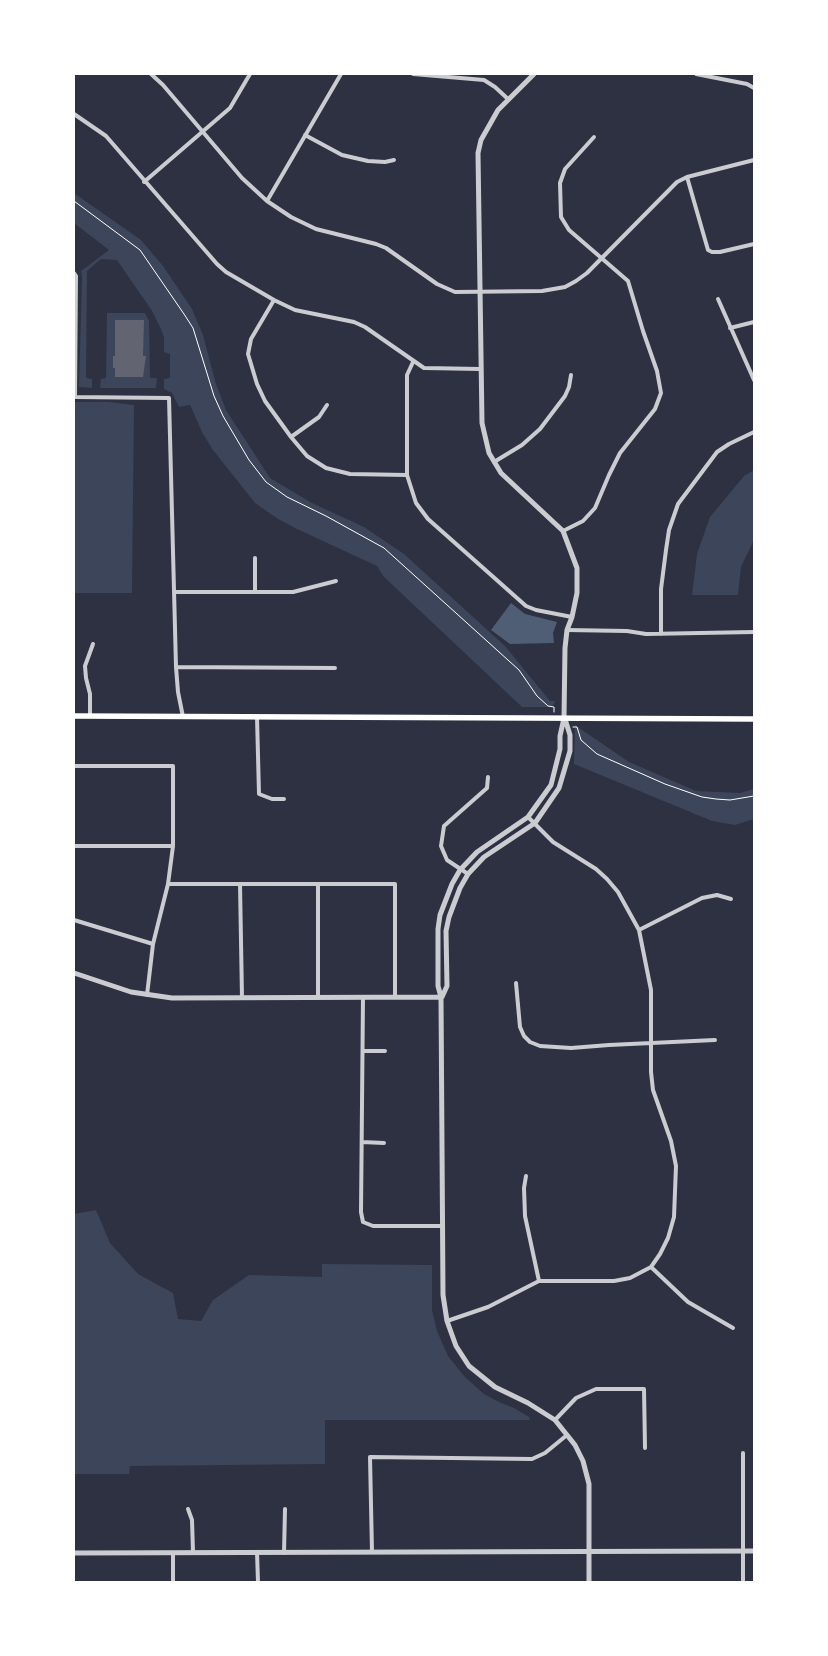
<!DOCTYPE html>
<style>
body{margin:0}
#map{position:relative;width:828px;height:1656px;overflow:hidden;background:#2d3142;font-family:Poppins,sans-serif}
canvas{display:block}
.frame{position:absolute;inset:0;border:75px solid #fff;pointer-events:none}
</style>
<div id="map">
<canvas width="828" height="1656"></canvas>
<div class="frame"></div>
</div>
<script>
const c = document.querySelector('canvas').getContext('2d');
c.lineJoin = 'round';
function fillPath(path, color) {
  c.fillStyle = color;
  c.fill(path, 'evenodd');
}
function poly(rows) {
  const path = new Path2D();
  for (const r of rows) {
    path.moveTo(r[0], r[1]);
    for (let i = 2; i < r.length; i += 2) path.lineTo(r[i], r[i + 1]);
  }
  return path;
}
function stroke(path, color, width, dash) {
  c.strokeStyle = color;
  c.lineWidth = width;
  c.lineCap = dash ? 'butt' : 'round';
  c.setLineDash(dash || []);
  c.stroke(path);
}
fillPath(poly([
 [74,193,141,240,163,266,192,309,203,335,216,384,226,410,270,478,312,503,364,527,404,554,505,646,550,701,555,701,554,704,551,707,522,707,383,576,377,566,297,529,278,519,255,503,213,450,203,434,190,405,179,407,172,393,164,389,164,379,170,378,170,354,164,352,164,338,161,329,152,311,117,260,101,259,87,271,86,378,92,379,92,388,79,387,82,278,81,271,109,250,74,223],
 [107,313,145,313,149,321,150,378,157,378,156,388,100,388,101,379,106,378],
 [74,402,109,402,134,405,132,593,74,593],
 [754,470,754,540,741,567,738,595,692,595,697,554,710,517,744,476],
 [575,725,629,762,696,791,740,793,754,789,754,819,735,825,712,821,574,764],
 [96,1210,110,1243,138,1274,173,1293,178,1319,201,1321,213,1300,249,1275,322,1277,322,1264,432,1265,432,1310,437,1331,448,1356,465,1377,484,1394,499,1402,514,1408,529,1417,530,1420,325,1420,325,1464,130,1466,129,1474,74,1474,74,1214]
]), '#3c4559');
fillPath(poly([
 [511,603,525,614,557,622,553,633,554,643,510,644,491,630]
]), '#4f5d75');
fillPath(poly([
 [115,320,144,320,143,356,146,356,143,377,115,377,115,368,113,368,113,356,115,356]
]), '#626471');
stroke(poly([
 [74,201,140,250,184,314,193,328,214,396,223,416,249,460,266,482,287,497,326,516,384,548,519,670,537,696,548,706,554,707,554,712],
 [573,727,577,727,581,740,597,754,665,784,702,797,716,799,730,800,754,796]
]), '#fff', 1);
stroke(poly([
 [151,74,163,85,242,178,267,201,291,217,316,229,376,244,386,248,437,284,455,292,542,291,565,287,576,281,587,273,677,182,687,177,754,160],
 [413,74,484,80,495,87,508,99],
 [696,74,747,84,754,88],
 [74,114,106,136,217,264,226,272,274,300,295,310,354,322,365,327,424,368,480,369],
 [305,135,342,155,368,161,385,162,394,160],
 [687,177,708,250,712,252,720,252,754,244],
 [144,182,230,108,250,74],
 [267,201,341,74],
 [74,273,76,276,75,397],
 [718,299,754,380],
 [274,300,251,339,248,354,257,384,265,401,291,437,307,456,326,468,350,474,407,475],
 [730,328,754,322],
 [413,362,407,375,407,475,416,503,428,519,526,606,536,610,572,617],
 [74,397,169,398,176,667,178,692,183,717],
 [291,437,319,417,327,405],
 [494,462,522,445,540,429,565,396,569,387,571,375],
 [563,531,583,521,595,508,609,475,620,453,655,409,661,393,657,371,643,331,628,281,569,230,561,217,560,183,565,169,594,137],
 [255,558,255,592],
 [174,592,293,592,336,581],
 [567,630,627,631,646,634,754,632],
 [661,634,661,589,666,550,669,530,678,504,717,452,729,444,754,432],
 [176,667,335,668],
 [90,716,90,694,86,678,85,666,93,644],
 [257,717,259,794,272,799,284,799],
 [74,766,173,766,173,846,168,884,153,944,147,995],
 [74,846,173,846],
 [468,874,447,860,441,846,444,826,487,788,488,777],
 [168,884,395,884,395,997],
 [240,884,242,998],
 [74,920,153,944],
 [639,930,702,898,717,895,731,899],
 [516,983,520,1027,524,1036,530,1042,540,1046,571,1048,609,1045,715,1040],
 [363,997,361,1212,363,1222,373,1226,443,1226],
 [318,998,318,884],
 [363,1051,385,1051],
 [362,1142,384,1143],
 [526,1176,524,1188,525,1216,539,1281],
 [651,1267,688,1302,733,1328],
 [447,1321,488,1307,539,1281,614,1281,630,1278,651,1267,660,1254,668,1238,674,1217,676,1166,671,1141,653,1090,651,1072,651,990,639,930,618,892,607,879,596,869,553,842,528,817],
 [555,1420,576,1398,596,1389,644,1389,645,1448],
 [743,1453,743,1582],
 [188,1509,192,1520,193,1552],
 [257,1552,258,1582],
 [372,1552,370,1457,532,1459,545,1453,567,1435],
 [173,1553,173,1582],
 [284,1553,285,1509]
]), '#caccd0', 4);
stroke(poly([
 [534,74,498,110,481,140,478,153,482,423,489,453,501,473,563,531,577,568,577,593,572,617,567,630,565,648,564,718,560,736,560,749,551,785,528,817,477,852,460,870,452,884,440,915,438,929,438,986,441,997,443,1295,447,1321,456,1346,469,1366,495,1387,528,1403,555,1420,575,1445,583,1461,589,1484,589,1582],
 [74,973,131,992,172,998,441,997],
 [442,997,447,986,446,931,449,917,460,888,468,874,484,857,535,823,559,788,570,751,570,735,565,719],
 [74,1553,754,1551]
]), '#caccd0', 5);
stroke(poly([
 [74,716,754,719]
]), '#fff', 5.5);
</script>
